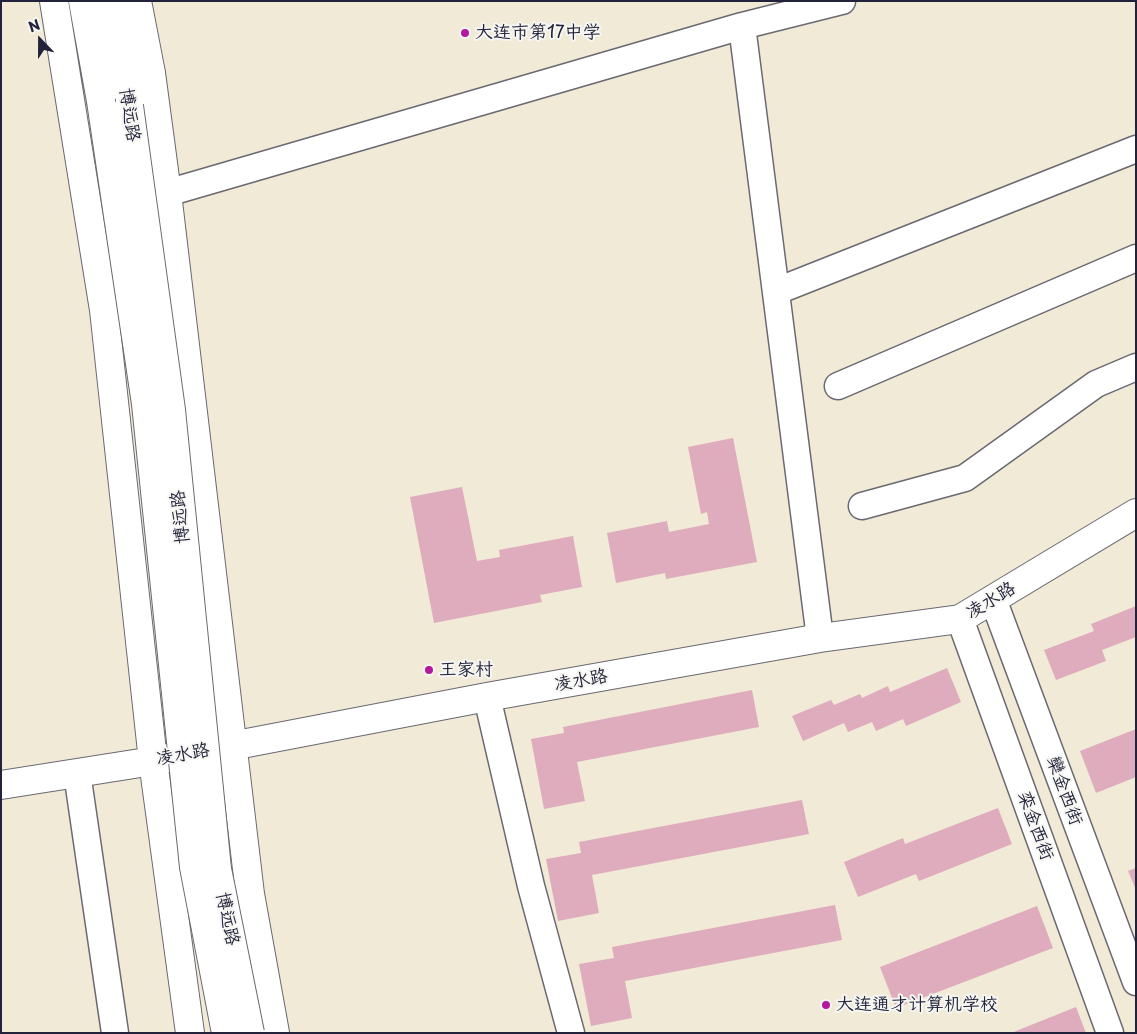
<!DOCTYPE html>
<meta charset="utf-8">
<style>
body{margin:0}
#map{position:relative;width:1137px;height:1034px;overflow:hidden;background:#f1ead6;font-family:"Playpen Sans",sans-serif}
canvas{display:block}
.frame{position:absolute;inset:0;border:2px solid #22223b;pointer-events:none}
.north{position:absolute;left:15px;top:15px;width:50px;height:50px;-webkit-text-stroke:4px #f6f6f2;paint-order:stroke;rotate:338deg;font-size:14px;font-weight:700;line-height:20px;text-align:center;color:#22223b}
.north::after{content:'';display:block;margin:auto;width:18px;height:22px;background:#22223b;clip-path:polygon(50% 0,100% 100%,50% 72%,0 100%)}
</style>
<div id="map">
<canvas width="1137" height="1034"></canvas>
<div class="frame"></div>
<div class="north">N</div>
</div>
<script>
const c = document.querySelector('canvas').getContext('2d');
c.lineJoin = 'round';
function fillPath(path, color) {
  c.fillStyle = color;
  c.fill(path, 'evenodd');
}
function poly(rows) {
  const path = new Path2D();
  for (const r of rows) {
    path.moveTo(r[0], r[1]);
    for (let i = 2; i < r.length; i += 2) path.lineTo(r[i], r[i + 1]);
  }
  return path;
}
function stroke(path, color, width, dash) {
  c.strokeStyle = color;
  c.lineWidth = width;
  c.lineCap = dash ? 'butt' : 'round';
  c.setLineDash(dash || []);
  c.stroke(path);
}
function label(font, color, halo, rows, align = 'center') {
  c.font = font + ' "Playpen Sans","LXGW WenKai TC",sans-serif';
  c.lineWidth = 4;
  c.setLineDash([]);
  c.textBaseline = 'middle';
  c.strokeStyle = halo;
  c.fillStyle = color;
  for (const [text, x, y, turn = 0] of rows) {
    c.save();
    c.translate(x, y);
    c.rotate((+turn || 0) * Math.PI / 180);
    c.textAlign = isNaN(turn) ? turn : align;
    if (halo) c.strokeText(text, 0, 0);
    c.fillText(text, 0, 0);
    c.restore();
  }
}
fillPath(poly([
 [733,438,757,562,666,579,665,573,616,583,607,533,667,521,669,532,709,524,707,512,701,514,688,447],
 [462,487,477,561,500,557,499,550,573,536,582,587,540,595,542,602,434,623,410,497],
 [1136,606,1136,637,1102,650,1106,661,1056,680,1044,650,1094,631,1091,624],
 [947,668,961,702,906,726,903,719,876,731,872,722,848,732,844,723,803,741,792,716,831,700,834,705,860,694,862,698,888,686,890,692],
 [752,690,759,727,577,762,585,801,544,809,531,739,564,733,563,727],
 [1136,729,1136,777,1096,793,1080,751],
 [802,800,809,834,592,875,599,913,558,921,546,859,581,853,579,842],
 [998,808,1012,844,919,881,916,874,858,897,844,862,903,838,905,844],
 [1136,868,1136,890,1128,871],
 [835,905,842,940,625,981,632,1018,591,1026,579,964,614,958,612,947],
 [1037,906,1053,948,896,1008,880,967],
 [1076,1007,1086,1033,1011,1033]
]), '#deacbc');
const street = poly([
 [742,26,842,1],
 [167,193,742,26,820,638],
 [777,291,1136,149],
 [838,386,1136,258],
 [862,506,965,478,1096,384,1136,367],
 [993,599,1136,982],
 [960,619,1110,1033],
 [487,697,531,886,571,1033],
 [77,773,115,1033]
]);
const secondary = poly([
 [54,1,104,310,153,761,190,1033],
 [83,1,101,101],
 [109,1,129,106],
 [137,1,151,73,167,193,250,894,275,1033],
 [1,785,153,761,487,697,820,638,960,619,1136,513]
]);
stroke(street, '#6a6871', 29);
stroke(secondary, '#6a6871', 30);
stroke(street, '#fff', 26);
stroke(secondary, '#fff', 28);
const secondaryBridge = poly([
 [101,101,146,404,194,867,226,1033],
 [129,106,171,410,217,869,250,1033]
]);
stroke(secondaryBridge, '#6a6871', 30, []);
stroke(secondaryBridge, '#fff', 28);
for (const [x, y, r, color] of [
 [465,33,5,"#b5179e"],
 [429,670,5,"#b5179e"],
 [826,1005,5,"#b5179e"]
]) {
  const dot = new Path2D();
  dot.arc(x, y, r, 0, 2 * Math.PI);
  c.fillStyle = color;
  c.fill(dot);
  stroke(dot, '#f6f6f2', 2);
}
label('18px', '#22223b', '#f6f6f2', [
 ["大连市第17中学",475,33],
 ["王家村",439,670],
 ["大连通才计算机学校",836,1005]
], 'left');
label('18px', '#22223b', '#f6f6f2', [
 ["博远路",129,115,81],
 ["博远路",181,517,-96],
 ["凌水路",991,601,-31],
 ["凌水路",581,681,-10],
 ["凌水路",183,755,-10],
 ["欒金西街",1064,791,70],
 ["栾金西街",1035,826,70],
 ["博远路",227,919,78]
]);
</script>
